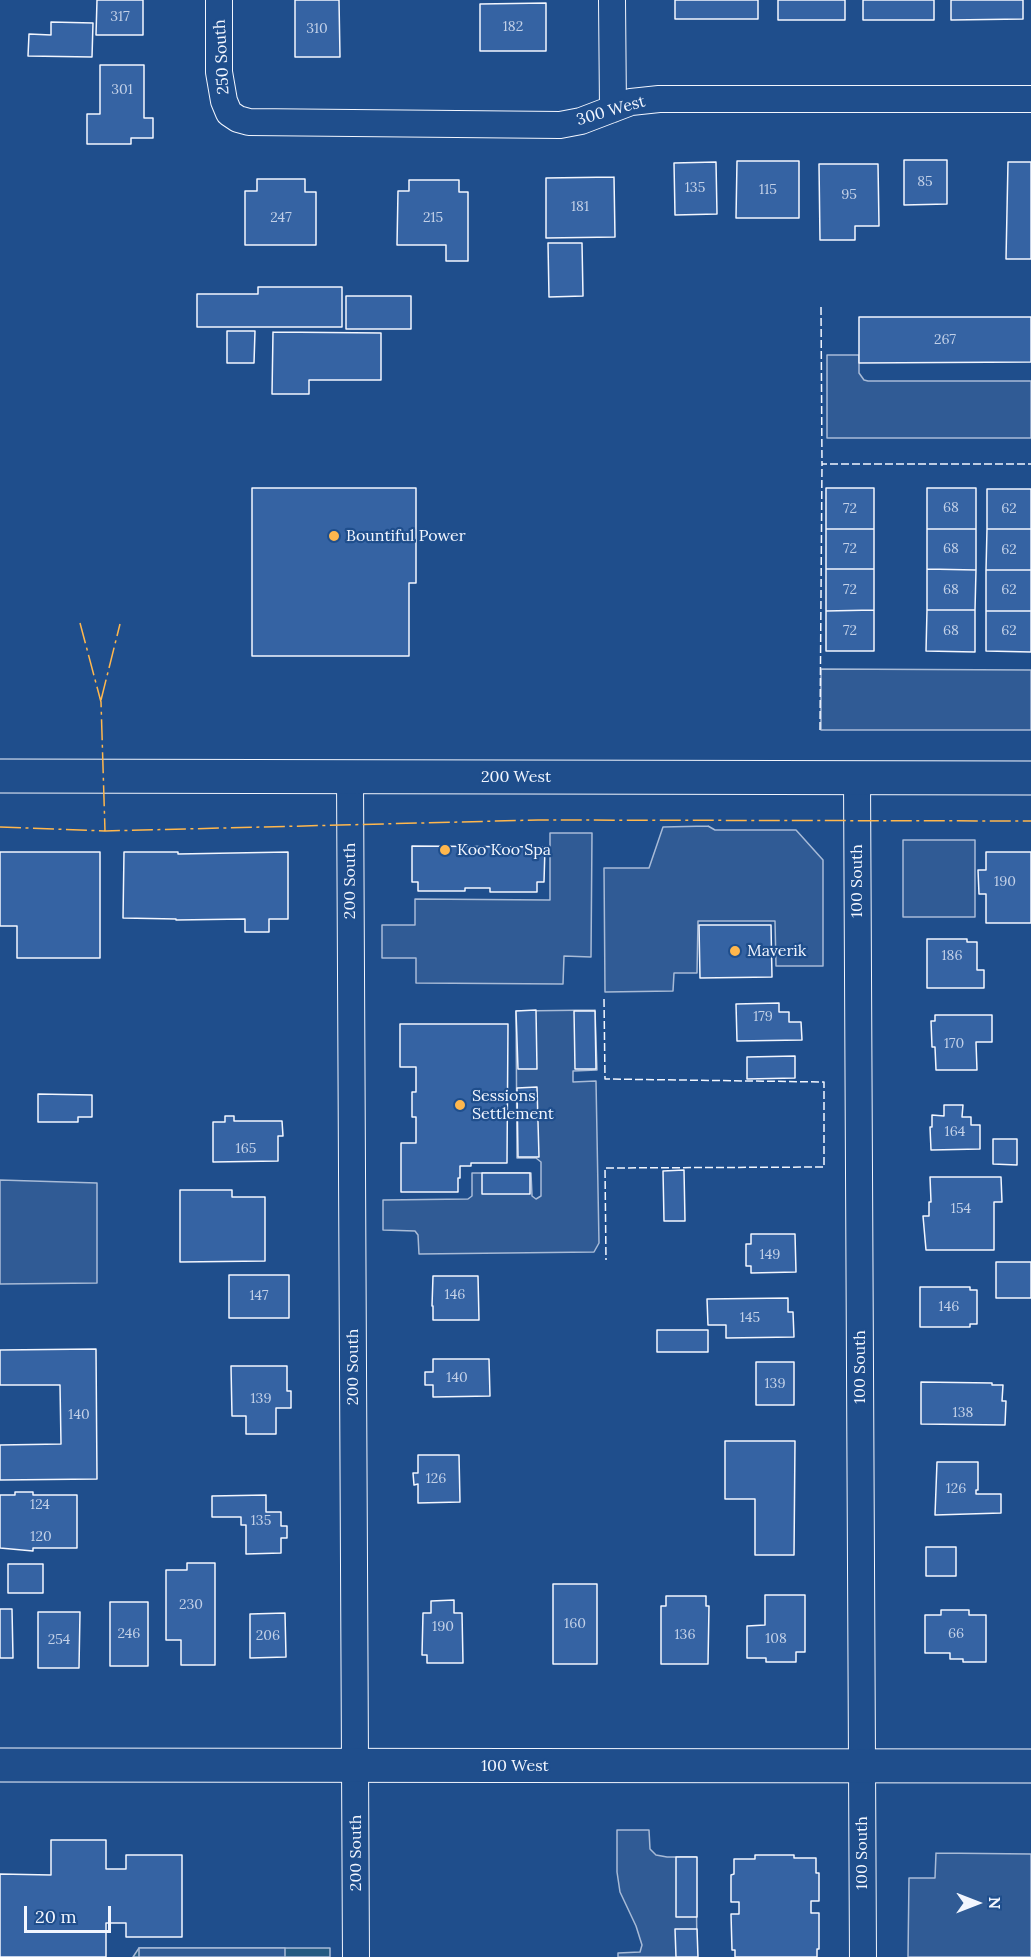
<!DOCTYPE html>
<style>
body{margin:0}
#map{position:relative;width:1031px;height:1957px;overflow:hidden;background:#1f4e8c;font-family:Lora,serif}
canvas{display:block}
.north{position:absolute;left:947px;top:1873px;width:60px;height:60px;-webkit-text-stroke:4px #1f4e8c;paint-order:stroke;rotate:90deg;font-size:16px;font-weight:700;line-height:24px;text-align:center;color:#f2f6ff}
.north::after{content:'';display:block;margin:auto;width:21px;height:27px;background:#f2f6ff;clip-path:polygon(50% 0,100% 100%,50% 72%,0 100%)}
.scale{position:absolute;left:24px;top:1906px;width:87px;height:27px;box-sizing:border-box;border:3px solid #f2f6ff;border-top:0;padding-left:8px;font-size:18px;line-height:21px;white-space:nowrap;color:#f2f6ff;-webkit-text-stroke:4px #1f4e8c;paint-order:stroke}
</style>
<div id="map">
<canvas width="1031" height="1957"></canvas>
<div class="north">N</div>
<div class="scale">20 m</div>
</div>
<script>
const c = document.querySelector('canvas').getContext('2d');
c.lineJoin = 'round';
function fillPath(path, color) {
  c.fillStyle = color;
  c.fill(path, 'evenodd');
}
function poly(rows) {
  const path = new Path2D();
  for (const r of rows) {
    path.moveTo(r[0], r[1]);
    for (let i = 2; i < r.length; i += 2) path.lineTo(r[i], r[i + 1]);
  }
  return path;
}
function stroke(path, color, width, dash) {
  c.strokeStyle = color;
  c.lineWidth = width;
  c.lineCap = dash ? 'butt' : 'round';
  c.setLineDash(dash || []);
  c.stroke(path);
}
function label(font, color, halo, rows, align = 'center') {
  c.font = font + ' Lora,serif';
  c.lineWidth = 4.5;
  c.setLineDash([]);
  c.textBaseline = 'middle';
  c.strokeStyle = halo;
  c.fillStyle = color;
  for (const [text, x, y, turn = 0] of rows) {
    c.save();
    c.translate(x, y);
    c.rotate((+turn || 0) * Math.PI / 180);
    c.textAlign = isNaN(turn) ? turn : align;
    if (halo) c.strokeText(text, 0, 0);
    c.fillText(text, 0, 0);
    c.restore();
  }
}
const green = poly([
 [139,1948,330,1948,330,1957,133,1957,139,1948]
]);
fillPath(green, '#245a82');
stroke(green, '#a8bbd7', 1.5);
const parking = poly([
 [827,355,859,355,859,373,864,380,868,381,1031,381,1031,438,827,438,827,355],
 [821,669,1031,670,1031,730,821,730,821,669],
 [708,826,715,830,796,830,823,860,823,966,776,966,775,921,698,921,697,973,674,973,673,991,605,992,604,868,649,868,663,827,708,826],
 [550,833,592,833,591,957,564,956,563,984,416,983,416,958,382,958,382,925,415,925,415,899,550,900,550,833],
 [903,840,975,840,975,917,903,917,903,840],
 [595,1010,597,1070,573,1071,573,1082,596,1081,599,1243,594,1252,419,1254,418,1235,415,1231,383,1230,383,1200,468,1199,472,1196,472,1173,531,1173,532,1196,536,1199,541,1196,541,1162,536,1158,517,1158,516,1011,595,1010],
 [0,1180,97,1183,97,1283,0,1284,0,1180],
 [617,1830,649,1830,650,1849,656,1855,667,1857,696,1857,697,1957,618,1957,618,1953,640,1952,642,1945,636,1926,620,1892,617,1872,617,1830],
 [936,1853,1031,1854,1031,1957,908,1957,909,1878,935,1878,936,1853],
 [139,1948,285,1948,285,1957,139,1957,139,1948]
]);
fillPath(parking, '#305b95');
stroke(parking, '#a8bbd7', 1.5);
const building = poly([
 [97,0,143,0,143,35,96,35,97,0],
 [295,0,339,0,340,57,295,57,295,0],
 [675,0,758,0,758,19,675,19,675,0],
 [778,0,845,0,845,20,778,20,778,0],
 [863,0,934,0,934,20,863,20,863,0],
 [951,0,1023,0,1023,19,951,20,951,0],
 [546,3,546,51,480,51,480,4,546,3],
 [51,22,93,23,92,57,28,56,29,34,51,35,51,22],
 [100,65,144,65,144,118,153,118,153,138,131,138,131,144,87,144,87,114,100,114,100,65],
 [904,160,947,160,947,204,904,205,904,160],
 [737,161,799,161,799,218,736,218,737,161],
 [716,162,717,214,675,215,674,163,716,162],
 [1008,162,1031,162,1031,259,1006,259,1008,162],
 [819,164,878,164,879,226,855,226,855,240,820,240,819,164],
 [614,177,615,237,546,238,546,178,614,177],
 [257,179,305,179,305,192,316,192,316,245,245,245,245,191,257,191,257,179],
 [409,180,459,180,459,192,468,192,468,261,446,261,446,245,397,245,398,191,409,191,409,180],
 [548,243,582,243,583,296,549,297,548,243],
 [258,287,342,287,342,327,197,327,197,294,258,294,258,287],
 [346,296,411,296,411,329,346,329,346,296],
 [859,317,1031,317,1031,362,859,363,859,317],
 [227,331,255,331,254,363,227,363,227,331],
 [273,332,381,333,381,380,309,380,309,394,272,394,273,332],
 [252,488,416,488,416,583,409,583,409,656,252,656,252,488],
 [826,488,874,488,874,529,826,529,826,488],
 [927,488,976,488,976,529,927,529,927,488],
 [987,489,1031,489,1031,529,987,529,987,489],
 [826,529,874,529,874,569,826,569,826,529],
 [927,529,976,529,976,570,927,569,927,529],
 [987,529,1031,529,1031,570,986,570,987,529],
 [826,569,874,569,874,610,826,611,826,569],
 [927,569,976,570,975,610,927,610,927,569],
 [986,570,1031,570,1031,611,986,611,986,570],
 [874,610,874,651,826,651,826,611,874,610],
 [927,610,975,610,975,652,926,651,927,610],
 [986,611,1031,611,1031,652,986,651,986,611],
 [412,846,545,847,544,882,537,882,537,892,490,892,490,888,465,888,465,891,418,891,418,882,412,882,412,846],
 [0,852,100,852,100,958,17,958,17,926,0,926,0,852],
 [124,852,178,852,178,854,288,852,288,919,269,919,269,932,245,932,245,919,176,920,176,919,123,918,124,852],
 [986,852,1031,852,1031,923,986,923,986,894,979,894,978,870,986,870,986,852],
 [699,925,771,925,772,977,700,978,699,925],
 [927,939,967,939,967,942,977,942,977,970,984,970,984,988,927,988,927,939],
 [779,1003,779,1012,789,1012,789,1022,801,1022,802,1040,737,1041,736,1004,779,1003],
 [536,1010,537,1069,518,1069,516,1011,536,1010],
 [574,1011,595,1011,596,1069,575,1069,574,1011],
 [935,1015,992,1015,992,1042,976,1042,977,1070,936,1070,935,1047,932,1047,931,1021,935,1021,935,1015],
 [400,1024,508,1024,507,1163,471,1163,471,1166,460,1166,460,1178,458,1178,458,1192,401,1192,401,1143,416,1143,416,1117,412,1117,412,1092,416,1092,416,1067,400,1067,400,1024],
 [795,1056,795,1078,747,1079,747,1057,795,1056],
 [537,1087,539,1157,518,1157,517,1088,537,1087],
 [38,1094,92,1095,92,1117,78,1117,78,1122,38,1122,38,1094],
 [944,1105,963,1105,962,1117,971,1117,971,1125,980,1125,980,1149,931,1150,930,1127,932,1127,932,1115,944,1116,944,1105],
 [225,1116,234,1116,234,1121,282,1121,283,1136,278,1136,278,1161,213,1162,213,1122,225,1122,225,1116],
 [993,1139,1017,1139,1017,1165,993,1164,993,1139],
 [684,1170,685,1221,664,1221,663,1171,684,1170],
 [482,1173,530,1173,530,1194,482,1194,482,1173],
 [930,1177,1001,1177,1002,1202,994,1202,994,1250,926,1250,923,1216,929,1216,929,1202,931,1202,930,1177],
 [180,1190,232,1190,232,1197,265,1197,265,1261,180,1262,180,1190],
 [751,1234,795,1234,796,1272,751,1273,751,1266,746,1266,746,1244,751,1244,751,1234],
 [996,1262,1031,1262,1031,1298,996,1298,996,1262],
 [229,1275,289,1275,289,1318,229,1318,229,1275],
 [433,1276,478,1276,479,1320,433,1320,433,1306,432,1306,433,1276],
 [920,1287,970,1287,970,1290,977,1290,977,1324,970,1324,970,1327,920,1327,920,1287],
 [788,1298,788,1312,793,1312,794,1337,726,1338,726,1325,708,1325,707,1299,788,1298],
 [657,1330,708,1330,708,1352,657,1352,657,1330],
 [96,1349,97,1479,0,1480,0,1445,61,1444,60,1385,0,1385,0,1350,96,1349],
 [433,1359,489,1359,490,1396,433,1397,433,1385,425,1385,425,1372,433,1372,433,1359],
 [756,1362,794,1362,794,1405,756,1405,756,1362],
 [231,1366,287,1366,287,1391,291,1391,291,1408,276,1408,276,1434,246,1434,246,1416,232,1416,231,1366],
 [921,1382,992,1383,992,1385,1003,1385,1002,1401,1006,1401,1005,1425,921,1424,921,1382],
 [725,1441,795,1441,794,1555,755,1555,755,1499,725,1499,725,1441],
 [418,1455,459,1455,460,1502,418,1503,418,1484,414,1485,413,1473,418,1473,418,1455],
 [937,1462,978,1462,978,1490,976,1490,976,1494,1001,1494,1001,1513,935,1515,937,1462],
 [15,1492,33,1492,33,1495,77,1495,77,1548,33,1548,33,1551,0,1548,0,1495,15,1495,15,1492],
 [266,1495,266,1512,281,1512,281,1526,287,1526,287,1538,281,1538,281,1553,246,1554,246,1525,241,1525,241,1517,212,1517,212,1496,266,1495],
 [926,1547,956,1547,956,1576,926,1576,926,1547],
 [187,1563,215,1563,215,1665,181,1665,181,1640,166,1640,166,1570,187,1570,187,1563],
 [8,1564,43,1564,43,1593,8,1593,8,1564],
 [553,1584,597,1584,597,1664,553,1664,553,1584],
 [765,1595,805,1595,805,1652,796,1652,796,1662,766,1662,766,1658,747,1658,747,1626,765,1625,765,1595],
 [666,1596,706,1596,706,1606,709,1606,708,1664,661,1664,661,1606,666,1606,666,1596],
 [454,1600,454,1613,462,1613,463,1663,427,1663,427,1655,422,1655,423,1613,431,1613,431,1601,454,1600],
 [110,1602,148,1602,148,1666,110,1666,110,1602],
 [0,1609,12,1609,13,1658,0,1658,0,1609],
 [941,1610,969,1610,969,1615,986,1615,986,1662,963,1662,963,1659,950,1659,950,1653,925,1653,925,1615,941,1615,941,1610],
 [38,1612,80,1612,79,1668,38,1668,38,1612],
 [285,1613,286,1657,250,1658,250,1614,285,1613],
 [51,1840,106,1840,106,1869,126,1869,126,1855,182,1855,182,1937,126,1937,126,1923,106,1923,106,1957,0,1957,0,1874,51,1875,51,1840],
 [755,1855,794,1855,794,1858,816,1858,816,1873,819,1873,819,1901,811,1901,811,1913,819,1913,819,1949,817,1949,817,1957,735,1957,735,1950,732,1950,731,1914,739,1914,739,1902,731,1902,731,1875,734,1874,734,1859,755,1859,755,1855],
 [676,1857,697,1857,697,1917,676,1917,676,1857],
 [675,1929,697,1929,698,1957,676,1957,675,1929]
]);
fillPath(building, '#3563a3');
stroke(building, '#f2f6ff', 1.5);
const street = poly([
 [219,0,219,72,224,101,229,113,238,119,249,122,560,125,581,121,631,102,659,99,1031,99],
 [612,0,613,109],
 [350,777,356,1957],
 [857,778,863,1957]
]);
const secondary = poly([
 [0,776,1031,778],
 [0,1765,1031,1766]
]);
stroke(street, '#f2f6ff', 28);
stroke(secondary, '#f2f6ff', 35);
stroke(street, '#1f4e8c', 26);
stroke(secondary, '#1f4e8c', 33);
stroke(poly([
 [821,307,822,464,1031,464],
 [820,730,822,464],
 [604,999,605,1079,824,1082,824,1167,605,1168,606,1260]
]), '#f2f6ff', 1.5, [8, 3]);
stroke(poly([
 [80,623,101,702,105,831],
 [101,700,120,624],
 [0,827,105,831,538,820,1031,821]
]), '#ffb74d', 1.5, [21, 4.5, 3, 4.5]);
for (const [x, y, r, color] of [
 [334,536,6,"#ffb74d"],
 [445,850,6,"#ffb74d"],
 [735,951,6,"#ffb74d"],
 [460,1105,6,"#ffb74d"]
]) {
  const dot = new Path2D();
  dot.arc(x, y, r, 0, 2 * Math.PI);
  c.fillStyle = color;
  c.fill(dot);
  stroke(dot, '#1f4e8c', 2);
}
label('14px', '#c3d1e8', null, [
 ["317",120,17],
 ["182",513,27],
 ["310",317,29],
 ["301",122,90],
 ["85",925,182],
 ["135",695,188],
 ["115",768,190],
 ["95",849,195],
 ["181",580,207],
 ["247",281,218],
 ["215",433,218],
 ["267",945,340],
 ["68",951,508],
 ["72",850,509],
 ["62",1009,509],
 ["72",850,549],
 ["68",951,549],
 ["62",1009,550],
 ["72",850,590],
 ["68",951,590],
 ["62",1009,590],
 ["72",850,631],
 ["68",951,631],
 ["62",1009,631],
 ["190",1005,882],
 ["186",952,956],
 ["179",763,1017],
 ["170",954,1044],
 ["164",955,1132],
 ["165",246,1149],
 ["154",961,1209],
 ["149",770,1255],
 ["146",455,1295],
 ["147",259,1296],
 ["146",949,1307],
 ["145",750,1318],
 ["140",457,1378],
 ["139",775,1384],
 ["139",261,1399],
 ["138",963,1413],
 ["140",79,1415],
 ["126",436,1479],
 ["126",956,1489],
 ["124",40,1505],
 ["135",261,1521],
 ["120",41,1537],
 ["230",191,1605],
 ["160",575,1624],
 ["190",443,1627],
 ["246",129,1634],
 ["66",956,1634],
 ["136",685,1635],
 ["206",268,1636],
 ["108",776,1639],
 ["254",59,1640]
]);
label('16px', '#f2f6ff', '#1f4e8c', [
 ["250 South",222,57,-93],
 ["300 West",611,111,-16],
 ["200 West",516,777],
 ["200 South",350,881,-90],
 ["100 South",857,881,-90],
 ["200 South",353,1367,-90],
 ["100 South",860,1367,-90],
 ["100 West",515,1766],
 ["200 South",356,1853,-90],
 ["100 South",862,1853,-90]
]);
label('16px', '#f2f6ff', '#1f4e8c', [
 ["Bountiful Power",346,536],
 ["Koo Koo Spa",457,850],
 ["Maverik",747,951],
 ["Sessions",472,1096],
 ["Settlement",472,1114]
], 'left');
</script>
